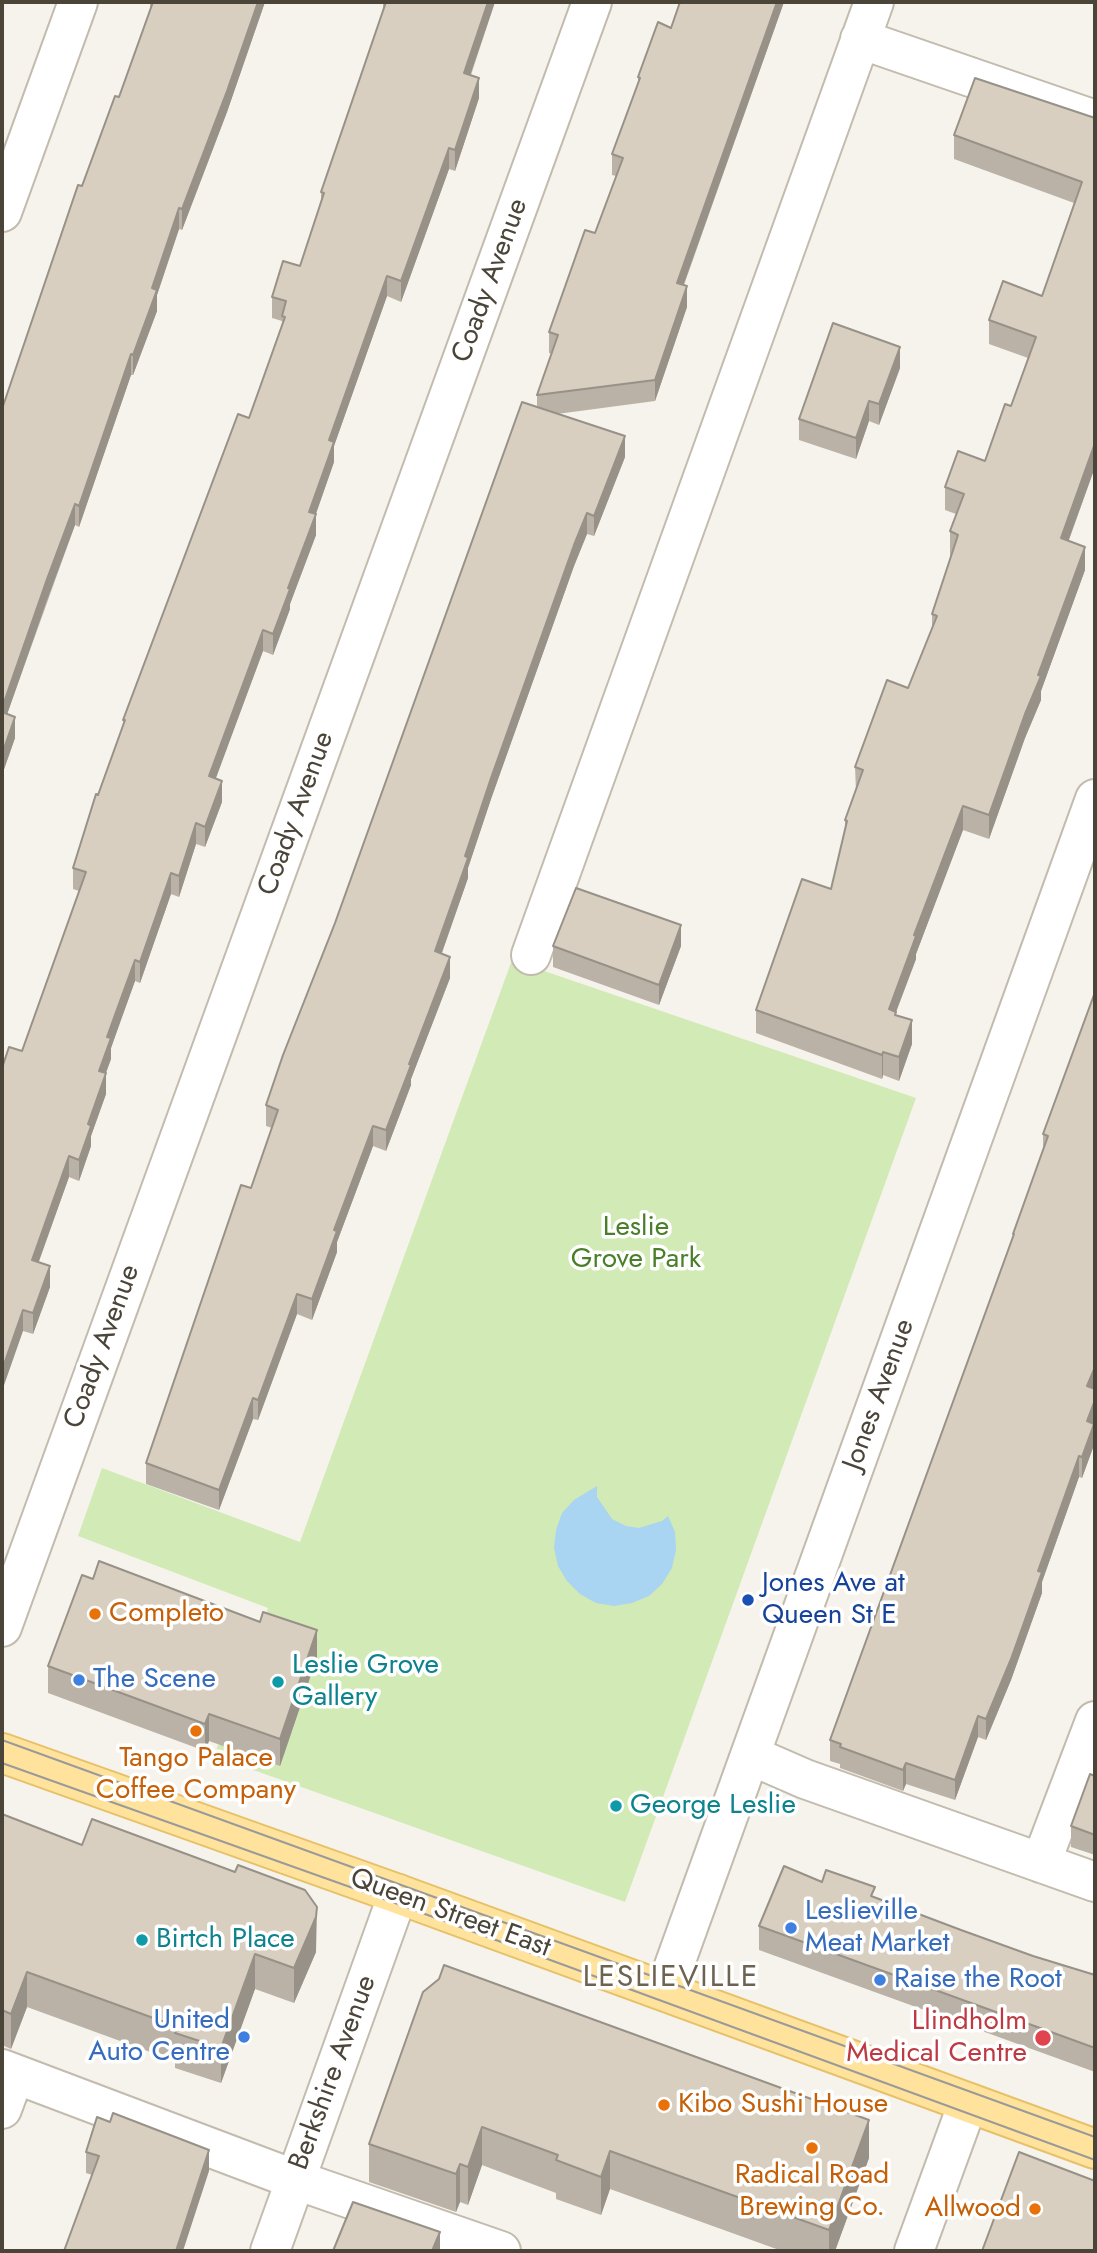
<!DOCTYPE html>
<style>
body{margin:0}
#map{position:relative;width:1097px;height:2253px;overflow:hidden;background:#f6f3ec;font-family:Jost,sans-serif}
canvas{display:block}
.frame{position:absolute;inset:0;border:4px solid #4b4439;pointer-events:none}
</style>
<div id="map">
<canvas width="1097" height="2253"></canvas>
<div class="frame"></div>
</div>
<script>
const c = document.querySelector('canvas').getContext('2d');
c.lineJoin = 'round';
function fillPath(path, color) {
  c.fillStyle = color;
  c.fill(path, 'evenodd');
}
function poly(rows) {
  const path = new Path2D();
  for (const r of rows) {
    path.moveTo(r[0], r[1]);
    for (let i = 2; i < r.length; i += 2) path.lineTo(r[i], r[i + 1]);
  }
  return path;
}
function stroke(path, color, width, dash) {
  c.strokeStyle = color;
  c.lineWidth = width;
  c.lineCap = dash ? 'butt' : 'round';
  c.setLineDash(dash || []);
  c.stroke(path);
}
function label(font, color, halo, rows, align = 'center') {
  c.font = font + ' Jost,sans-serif';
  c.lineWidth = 7;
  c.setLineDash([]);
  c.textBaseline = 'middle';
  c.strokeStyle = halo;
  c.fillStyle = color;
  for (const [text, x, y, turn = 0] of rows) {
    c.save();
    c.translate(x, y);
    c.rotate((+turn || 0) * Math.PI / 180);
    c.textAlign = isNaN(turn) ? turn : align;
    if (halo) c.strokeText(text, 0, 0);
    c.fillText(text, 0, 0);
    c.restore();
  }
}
fillPath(poly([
 [512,960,916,1098,625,1902,214,1756,268,1608,78,1536,102,1468,300,1542]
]), '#d2eab5');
fillPath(poly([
 [597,1486,597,1497,612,1519,626,1526,639,1528,662,1521,668,1516,675,1532,676,1550,672,1568,662,1584,649,1596,632,1603,614,1606,596,1603,580,1594,567,1581,558,1566,554,1548,556,1530,562,1513,574,1500]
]), '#a9d4f2');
const minor = poly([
 [860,39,1095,120],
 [2,212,78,2],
 [531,955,874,2],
 [2,1627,592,2],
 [750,1755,805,1779,1095,1882],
 [1041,1863,1095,1721],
 [665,1991,1095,799],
 [2,2069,296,2180,501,2251],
 [2,2109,15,2074],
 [270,2251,398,1894],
 [914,2251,968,2103]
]);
const major = poly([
 [2,1753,398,1894,1095,2149]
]);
stroke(minor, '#c2bbae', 42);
stroke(major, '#e6c16a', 42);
stroke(minor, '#fff', 38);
stroke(major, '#ffe39c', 38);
stroke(poly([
 [2,1740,1095,2137],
 [2,1763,395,1903,1095,2160]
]), '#9a9a9a', 2);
fillPath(poly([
 [150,2,265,2,227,112,182,230,179,229,157,295,157,311,133,375,131,375,79,527,75,525,7,714,15,738,2,775,2,409,82,186,119,97,150,9],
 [383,2,495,2,471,75,479,98,455,171,449,169,401,302,387,296,334,446,334,462,316,514,316,535,290,604,290,609,273,655,263,651,215,779,222,802,205,847,196,844,179,897,171,894,140,983,135,981,120,1022,111,1048,111,1059,106,1073,106,1094,91,1136,91,1146,79,1181,69,1177,38,1262,50,1287,33,1334,23,1331,22,1051,79,891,73,889,73,868,98,795,123,726,123,720,249,418,282,324,282,321,272,318,272,297,300,266,321,202,321,192,383,12],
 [784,2,684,285,687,307,655,401,557,414,625,457,594,536,587,534,574,566,491,799,468,868,468,878,442,953,450,978,411,1079,411,1085,386,1151,373,1146,337,1242,337,1252,312,1320,297,1314,258,1420,253,1419,219,1510,146,1484,146,1463,251,1188,272,1128,266,1126,266,1105,537,407,537,395,552,354,549,353,549,332,595,233,616,176,612,175,612,154,638,84,638,77,671,28],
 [1095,118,1095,467,1069,540,1085,570,1041,691,1041,700,1025,738,989,839,963,830,916,954,916,959,896,1012,896,1015,912,1044,899,1081,883,1075,882,1079,756,1033,756,1010,831,889,845,828,845,820,856,791,855,767,908,688,932,629,932,614,951,556,950,555,950,531,956,514,945,510,945,487,985,461,1011,406,1028,358,989,344,989,320,1042,296,1074,203,954,159,954,135],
 [900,368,879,425,869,421,856,459,799,440,799,419],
 [553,946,681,946,659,1005,553,967],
 [1095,992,1095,1421,1094,1424,1094,1445,1082,1478,1079,1477,1042,1582,1042,1593,1011,1680,986,1740,978,1737,955,1800,906,1784,903,1791,840,1768,840,1764,830,1761,830,1740,1013,1239,1013,1234,1043,1150,1043,1134],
 [317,1657,280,1766,209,1741,205,1751,48,1693,48,1666],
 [1095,1776,1095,1855,1071,1847,1071,1826],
 [2,1814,316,1952,294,2003,255,1989,221,2083,175,2068,175,2061,27,2007,11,2049,2,2045],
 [822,1882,875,1897,961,1930,1033,1956,1095,1975,1095,2072,759,1950,759,1926],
 [423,1992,869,2158,835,2251,782,2251,610,2189,601,2215,556,2199,556,2193,482,2165,468,2205,460,2202,456,2212,369,2182,369,2144],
 [86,2152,209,2171,92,2175,86,2173]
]), '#bab2a6');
fillPath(poly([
 [258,2,265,2,227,112,182,230,182,209],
 [488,2,495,2,464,93,464,73],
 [777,2,784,2,677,303,677,283],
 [479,78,479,98,455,171,455,150],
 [449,148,449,169,401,302,401,281],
 [179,208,179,229,157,295,157,311,133,375,133,355,152,288],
 [387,276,387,296,334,446,334,462,314,519,316,514,316,535,290,604,290,609,273,655,273,634,288,588,329,440],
 [687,286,687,307,655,401,655,380],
 [900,347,900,368,879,425,879,404],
 [131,354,131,375,79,527,79,506],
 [869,401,869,421,856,459,856,438],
 [625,436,625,457,594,536,594,516],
 [1095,443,1095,467,1061,561,1061,538],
 [75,504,75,525,47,600,2,729,2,708,47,579],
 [587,513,587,534,574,566,491,799,468,868,468,878,435,972,435,951,465,856,491,778,574,545],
 [1085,547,1085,570,1041,691,1041,700,1025,738,989,839,989,815,1038,675],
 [263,630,263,651,209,797,209,776],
 [15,717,15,738,2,775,2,754],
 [222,781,222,802,205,847,205,827],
 [963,806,963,830,916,954,916,959,896,1012,896,1035,889,1009,914,935],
 [196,823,196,844,179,897,179,876],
 [171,873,171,894,140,983,140,962],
 [681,925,681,946,659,1005,659,985],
 [450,957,450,978,411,1079,411,1085,386,1151,386,1130,409,1064],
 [135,960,135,981,111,1048,111,1059,99,1091,99,1071,107,1037],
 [912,1020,912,1044,899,1081,899,1057],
 [883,1052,883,1075,882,1079,882,1055],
 [106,1073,106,1094,91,1136,91,1146,79,1181,79,1160,88,1124],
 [373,1126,373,1146,337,1242,337,1252,312,1320,312,1299,334,1230],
 [69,1156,69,1177,32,1281,32,1260],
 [50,1266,50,1287,33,1334,33,1313],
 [297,1294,297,1314,258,1420,258,1400],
 [23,1310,23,1331,2,1391,2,1370],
 [1095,1367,1095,1388,1087,1407,1087,1386],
 [253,1398,253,1419,219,1510,219,1490],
 [1095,1400,1095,1421,1094,1425,1094,1424,1094,1445,1082,1478,1082,1457,1087,1421],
 [1079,1456,1079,1477,1042,1582,1042,1593,1011,1680,986,1740,986,1719],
 [317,1630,317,1657,280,1766,280,1739],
 [209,1714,209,1741,205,1751,205,1724],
 [978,1716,978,1737,955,1800,955,1780],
 [906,1763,906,1784,903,1791,903,1770],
 [317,1907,316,1952,294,2003,294,1968],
 [255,1954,255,1989,221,2083,221,2048],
 [27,1972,27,2007,11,2049,11,2014],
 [869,2120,869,2158,835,2251,829,2251,829,2230],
 [482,2127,482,2165,468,2205,468,2167],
 [209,2150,209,2171,183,2251,176,2251],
 [610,2151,610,2189,601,2215,601,2177],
 [460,2164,460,2202,456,2212,456,2174],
 [440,2232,440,2251,432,2251]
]), '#979187');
const building = poly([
 [153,2,258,2,227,91,182,209,179,208,152,288,157,290,133,355,131,354,79,506,75,504,47,579,2,708,2,409,78,185,82,186,115,96,119,97,153,2],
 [386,2,488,2,464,73,479,78,455,150,449,148,401,281,387,276,329,440,334,442,309,512,316,514,288,588,290,589,273,634,263,630,209,776,222,781,205,827,196,823,179,876,171,873,140,962,135,960,120,1001,107,1037,111,1038,99,1071,106,1073,88,1124,91,1126,79,1160,69,1156,32,1260,50,1266,33,1313,23,1310,2,1370,2,1068,9,1047,22,1051,86,872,73,868,96,794,98,795,125,720,123,720,238,414,249,418,285,317,282,316,286,301,272,297,283,261,300,266,324,193,321,192,386,2],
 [680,2,777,2,677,283,687,286,655,380,537,395,558,335,549,332,585,230,595,233,623,158,612,154,640,78,638,77,658,22,671,28,680,2],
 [975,78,1095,118,1095,443,1061,538,1085,547,1038,675,1041,676,1025,714,989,815,963,806,914,935,916,936,889,1009,896,1012,895,1015,912,1020,899,1057,883,1052,882,1055,756,1010,802,879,831,889,847,821,845,820,863,770,855,767,887,680,908,688,937,616,932,614,958,535,950,531,964,494,945,487,958,451,985,461,1005,404,1011,406,1036,337,989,320,1003,281,1042,296,1082,182,954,135,975,78],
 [833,323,900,347,879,404,869,401,856,438,799,419,833,323],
 [522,402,625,436,594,516,587,513,574,545,491,778,465,856,468,858,435,951,450,957,409,1064,411,1065,386,1130,373,1126,334,1230,337,1231,312,1299,297,1294,258,1400,253,1398,219,1490,146,1463,241,1185,251,1188,278,1110,266,1105,283,1055,335,923,522,402],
 [2,712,15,717,2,754,2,712],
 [576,888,681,925,659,985,553,946,576,888],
 [1095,992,1095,1367,1087,1386,1095,1389,1095,1400,1087,1421,1094,1424,1082,1457,1079,1456,1038,1571,1042,1572,1011,1659,986,1719,978,1716,955,1780,906,1763,903,1770,840,1747,841,1744,830,1740,1014,1234,1013,1234,1048,1136,1043,1134,1095,992],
 [99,1561,260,1622,263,1612,317,1630,280,1739,209,1714,205,1724,48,1666,82,1575,93,1579,99,1561],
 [1090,1774,1095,1776,1095,1835,1071,1826,1090,1774],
 [2,1814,82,1845,92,1819,235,1872,238,1865,305,1890,317,1907,316,1917,294,1968,255,1954,221,2048,175,2033,178,2027,27,1972,11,2014,2,2010,2,1814],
 [784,1866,822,1882,826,1870,875,1887,871,1896,961,1930,1033,1956,1095,1975,1095,2048,759,1926,784,1866],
 [444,1965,869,2120,829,2230,610,2151,601,2177,556,2160,558,2155,482,2127,468,2167,460,2164,456,2174,369,2144,423,1992,439,1979,444,1965],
 [113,2113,209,2150,176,2251,64,2251,99,2156,86,2152,97,2117,110,2122,113,2113],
 [1019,2152,1095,2181,1095,2251,982,2251,1019,2152],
 [353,2202,440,2232,432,2251,333,2251,353,2202]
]);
fillPath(building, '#d8cfc1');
stroke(building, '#979187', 2);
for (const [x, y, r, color] of [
 [748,1600,7,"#1a4fb4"],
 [95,1614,7,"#e8710a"],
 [79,1680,7,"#3f7fe0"],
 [278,1682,7,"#0f9aa8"],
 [196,1731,7,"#e8710a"],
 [616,1806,7,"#0f9aa8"],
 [791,1928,7,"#3f7fe0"],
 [142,1940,7,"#0f9aa8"],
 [880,1980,7,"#3f7fe0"],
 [244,2037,7,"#3f7fe0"],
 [1043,2038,9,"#e0444e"],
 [664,2105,7,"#e8710a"],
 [812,2148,7,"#e8710a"],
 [1035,2209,7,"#e8710a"]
]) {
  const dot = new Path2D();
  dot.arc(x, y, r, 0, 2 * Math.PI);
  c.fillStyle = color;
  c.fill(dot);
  stroke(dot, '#fff', 2.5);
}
label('28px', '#4b4439', '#fff', [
 ["Coady Avenue",491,281,-70],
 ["Coady Avenue",297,814,-70],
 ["Coady Avenue",103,1347,-70],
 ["Jones Avenue",880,1395,-70],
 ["Queen Street East",450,1914,20],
 ["Berkshire Avenue",334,2073,-70]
]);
label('28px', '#4a7f2a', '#fff', [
 ["Leslie",636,1228],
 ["Grove Park",636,1260]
]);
label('28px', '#164399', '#fff', [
 ["Jones Ave at",762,1584],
 ["Queen St E",762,1616]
], 'left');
label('28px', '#c56008', '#fff', [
 ["Completo",109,1614],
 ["Tango Palace",196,1759,"center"],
 ["Coffee Company",196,1791,"center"],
 ["Kibo Sushi House",678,2105],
 ["Radical Road",812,2176,"center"],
 ["Brewing Co.",812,2208,"center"],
 ["Allwood",1021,2209,"right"]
], 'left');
label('28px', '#0d838f', '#fff', [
 ["Leslie Grove",292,1666],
 ["Gallery",292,1698],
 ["George Leslie",630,1806],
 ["Birtch Place",156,1940]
], 'left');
label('28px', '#366cbe', '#fff', [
 ["The Scene",93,1680],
 ["Leslieville",805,1912],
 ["Meat Market",805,1944],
 ["Raise the Root",894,1980],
 ["United",230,2021,"right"],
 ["Auto Centre",230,2053,"right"]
], 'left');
label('28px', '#be3a42', '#fff', [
 ["Llindholm",1027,2022],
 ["Medical Centre",1027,2054]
], 'right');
c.letterSpacing = '2px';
label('30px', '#6e6250', '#fff', [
 ["LESLIEVILLE",671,1979]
]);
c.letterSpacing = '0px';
</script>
